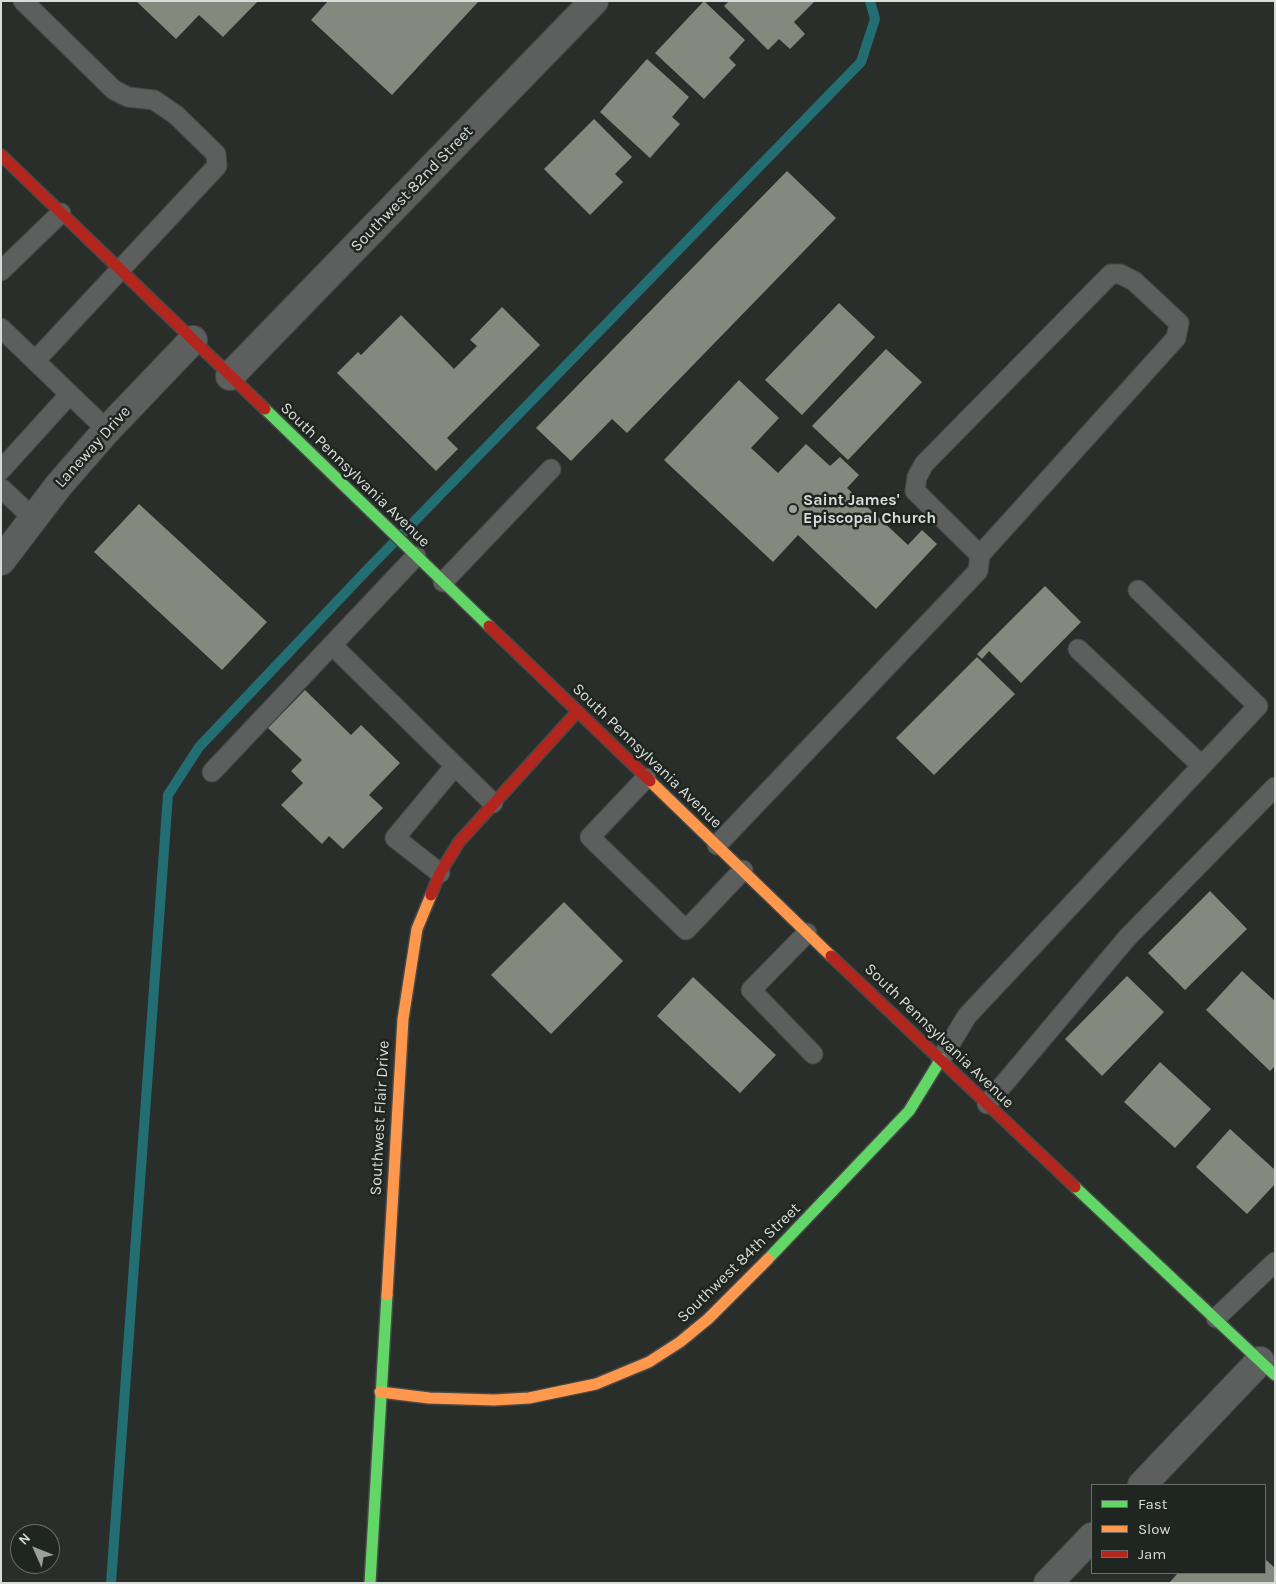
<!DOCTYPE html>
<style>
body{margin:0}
#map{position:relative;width:1276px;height:1584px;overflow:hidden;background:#2a2e2b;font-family:Karla,sans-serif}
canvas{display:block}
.frame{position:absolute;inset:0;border:2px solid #d9ddda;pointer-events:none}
.legend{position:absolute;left:1091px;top:1484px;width:175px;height:90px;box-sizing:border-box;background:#1f2520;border:1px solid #696f6a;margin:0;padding:6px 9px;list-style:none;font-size:15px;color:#d9ddda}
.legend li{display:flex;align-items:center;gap:10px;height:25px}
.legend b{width:25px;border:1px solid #696f6a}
.north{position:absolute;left:10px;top:1524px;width:50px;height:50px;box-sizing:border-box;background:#1f2520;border:1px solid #696f6a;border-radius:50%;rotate:314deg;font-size:14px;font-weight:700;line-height:20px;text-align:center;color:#d9ddda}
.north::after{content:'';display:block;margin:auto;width:18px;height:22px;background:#9ca09d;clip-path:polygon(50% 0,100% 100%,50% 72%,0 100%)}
</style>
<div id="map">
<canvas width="1276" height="1584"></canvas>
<div class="frame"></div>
<ul class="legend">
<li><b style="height:6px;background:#63d668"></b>Fast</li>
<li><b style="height:6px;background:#ff974d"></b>Slow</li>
<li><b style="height:6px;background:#b3261e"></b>Jam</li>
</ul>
<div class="north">N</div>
</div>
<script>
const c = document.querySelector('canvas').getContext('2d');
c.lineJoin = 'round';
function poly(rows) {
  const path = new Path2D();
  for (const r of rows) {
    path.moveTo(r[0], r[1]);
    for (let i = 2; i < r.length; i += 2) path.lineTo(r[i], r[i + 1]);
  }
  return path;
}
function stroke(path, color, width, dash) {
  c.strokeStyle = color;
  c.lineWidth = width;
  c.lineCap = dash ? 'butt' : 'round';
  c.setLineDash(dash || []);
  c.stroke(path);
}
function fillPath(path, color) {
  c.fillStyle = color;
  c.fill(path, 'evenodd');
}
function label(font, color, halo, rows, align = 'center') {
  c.font = font + ' Karla,sans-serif';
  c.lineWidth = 5;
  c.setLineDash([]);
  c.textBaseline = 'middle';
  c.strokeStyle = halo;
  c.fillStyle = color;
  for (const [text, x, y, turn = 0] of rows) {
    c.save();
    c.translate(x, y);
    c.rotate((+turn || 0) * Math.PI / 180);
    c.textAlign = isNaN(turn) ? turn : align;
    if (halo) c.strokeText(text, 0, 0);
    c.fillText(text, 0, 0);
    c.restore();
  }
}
stroke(poly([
 [111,1583,168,795,199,747,366,571,861,62,875,19,870,1]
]), '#226e72', 10);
fillPath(poly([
 [136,1,258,1,223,37,199,15,176,39],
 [328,1,479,1,392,95,311,20],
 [704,1,745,40,729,58,736,65,704,99,655,53],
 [729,1,815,1,794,22,805,34,790,49,779,39,768,50,724,6],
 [647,59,689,97,672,117,680,124,650,158,600,112],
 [594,119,632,157,615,174,623,182,590,215,544,169],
 [787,171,836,218,627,433,612,419,571,461,536,428],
 [839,303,875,337,802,415,765,380],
 [502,307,540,345,447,438,458,449,436,471,337,373,358,352,361,355,401,315,454,369,477,346,470,340],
 [886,349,922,382,848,460,812,426],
 [739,380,779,418,751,448,778,473,806,444,830,466,840,457,859,475,847,488,908,545,922,530,937,544,876,609,798,535,773,562,664,460],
 [139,504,267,622,222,670,94,552],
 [1045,586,1081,622,1021,683,989,651,982,659,977,654],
 [977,657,1015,694,934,775,896,738],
 [305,690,351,735,361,725,400,763,369,795,383,808,343,849,329,836,322,844,281,805,303,783,291,771,302,760,268,728],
 [1210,891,1247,929,1185,990,1148,953],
 [564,902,623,961,551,1034,491,975],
 [1242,971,1275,1001,1275,1066,1270,1071,1206,1010],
 [1127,976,1164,1012,1102,1076,1065,1039],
 [693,977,776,1055,740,1093,657,1016],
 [1160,1062,1211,1109,1175,1148,1124,1102],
 [1230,1129,1275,1170,1275,1184,1247,1214,1196,1167],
 [1265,1559,1275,1568,1275,1583,1169,1583,1178,1573,1265,1573]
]), '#84897d');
const lane = poly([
 [23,1,114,90,128,97,154,100,176,115,216,154,217,166,35,361],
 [1,271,61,213],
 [1,328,107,430],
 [1,470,69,395],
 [1,488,33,518],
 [443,582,551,469],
 [332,645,493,803],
 [1078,649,1202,766],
 [212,772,416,556],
 [646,778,590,837,686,930,743,870],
 [717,845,978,571,980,555,915,491,917,477,924,464,1111,274,1120,274,1134,281,1179,323,1176,338,980,555],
 [440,873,395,838,454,767],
 [807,933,751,990,813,1054],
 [941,1059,967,1016,1258,706,1138,590],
 [987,1104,1127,938,1275,787],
 [1216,1318,1275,1262]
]);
const street = poly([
 [230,376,594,1],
 [1,561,59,485,107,430,193,340],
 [1142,1485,1260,1361],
 [1048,1583,1092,1537]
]);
const fast = poly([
 [265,409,489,626],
 [1075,1187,1275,1375],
 [768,1259,909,1111,941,1059],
 [370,1583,387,1295]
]);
const slow = poly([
 [650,781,831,956],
 [387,1295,403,1019,417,929,431,895],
 [380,1392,429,1398,494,1400,529,1398,596,1384,649,1362,680,1342,708,1319,768,1259]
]);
const jam = poly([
 [1,155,265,409],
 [489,626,650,781],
 [431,895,440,873,459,842,577,712],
 [831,956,1075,1187]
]);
stroke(lane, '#474947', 21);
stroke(street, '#474947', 30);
stroke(fast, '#474947', 14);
stroke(slow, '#474947', 14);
stroke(jam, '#474947', 14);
stroke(lane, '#5d5f5e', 19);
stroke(street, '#5d5f5e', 28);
stroke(fast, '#63d668', 11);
stroke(slow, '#ff974d', 11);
stroke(jam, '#b3261e', 11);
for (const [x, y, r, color] of [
 [793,509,5,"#9ca09d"]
]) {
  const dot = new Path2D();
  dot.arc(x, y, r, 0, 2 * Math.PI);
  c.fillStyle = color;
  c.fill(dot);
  stroke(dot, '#1f2520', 2);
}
label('16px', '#d9ddda', '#1f2520', [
 ["Southwest 82nd Street",412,189,-46],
 ["Laneway Drive",93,447,-48],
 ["South Pennsylvania Avenue",355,475,44],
 ["South Pennsylvania Avenue",647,756,44],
 ["South Pennsylvania Avenue",939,1036,44],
 ["Southwest Flair Drive",380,1118,-87],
 ["Southwest 84th Street",739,1263,-44]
]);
label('bold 16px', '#d9ddda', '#1f2520', [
 ["Saint James'",803,500],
 ["Episcopal Church",803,518]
], 'left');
</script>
